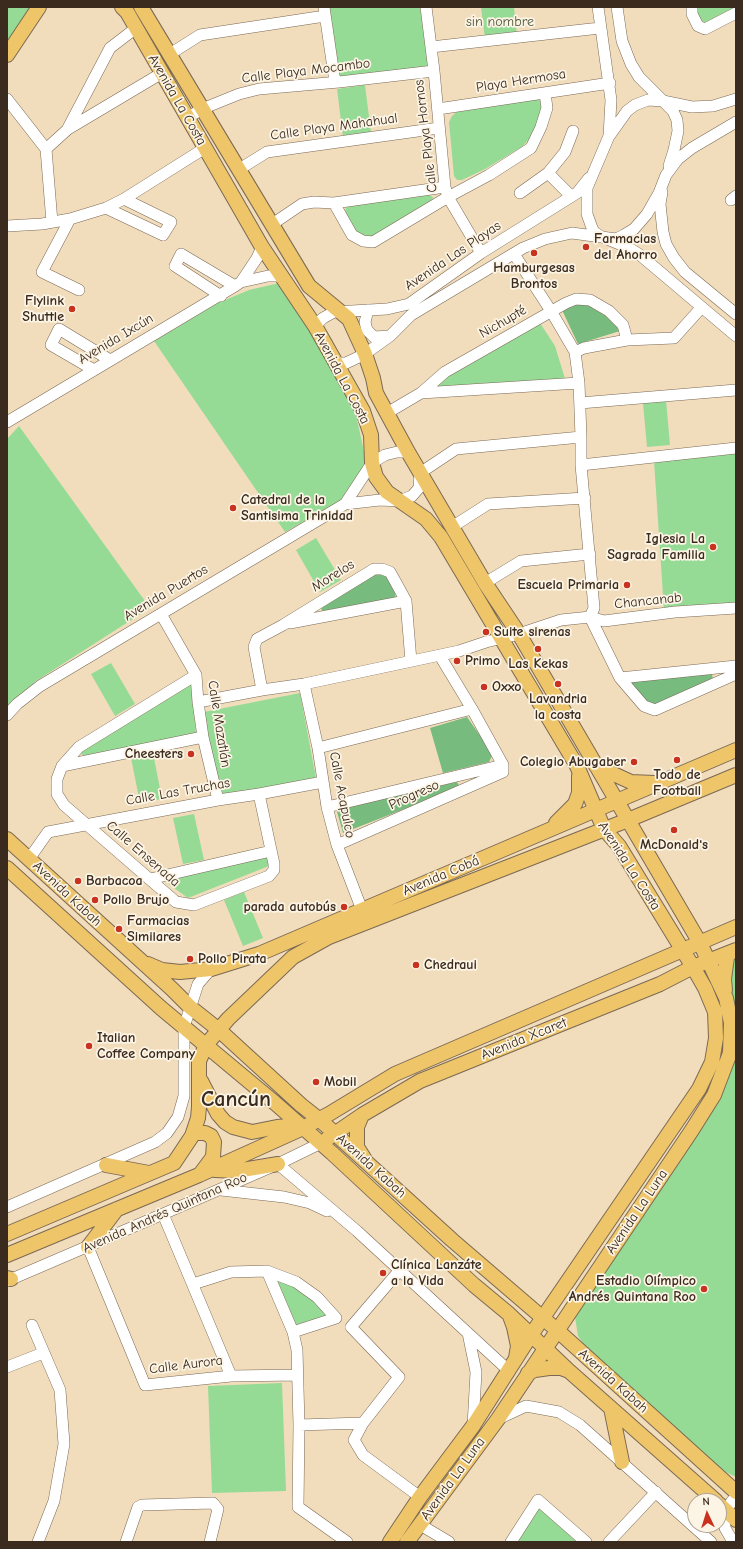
<!DOCTYPE html>
<meta charset="utf-8">
<style>
body{margin:0}
#map{position:relative;width:743px;height:1549px;overflow:hidden;background:#f1ddbc;font-family:"Comic Neue",sans-serif}
canvas{display:block}
.frame{position:absolute;inset:0;border:8px solid #3b2a1e;pointer-events:none}
.north{position:absolute;left:687px;top:1493px;width:40px;height:40px;box-sizing:border-box;background:#fcf5e5;border:1px solid #afa495;border-radius:50%;rotate:356deg;font-size:11px;font-weight:700;line-height:16px;text-align:center;color:#3b2a1e}
.north::after{content:'';display:block;margin:auto;width:14px;height:18px;background:#c8321e;clip-path:polygon(50% 0,100% 100%,50% 72%,0 100%)}
</style>
<div id="map">
<canvas width="743" height="1549"></canvas>
<div class="frame"></div>
<div class="north">N</div>
</div>
<script>
const c = document.querySelector('canvas').getContext('2d');
c.lineJoin = 'round';
function fillPath(path, color) {
  c.fillStyle = color;
  c.fill(path, 'evenodd');
}
function poly(rows) {
  const path = new Path2D();
  for (const r of rows) {
    path.moveTo(r[0], r[1]);
    for (let i = 2; i < r.length; i += 2) path.lineTo(r[i], r[i + 1]);
  }
  return path;
}
function stroke(path, color, width, dash) {
  c.strokeStyle = color;
  c.lineWidth = width;
  c.lineCap = dash ? 'butt' : 'round';
  c.setLineDash(dash || []);
  c.stroke(path);
}
function label(font, color, halo, rows, align = 'center') {
  c.font = font + ' "Comic Neue",sans-serif';
  c.lineWidth = 3.5;
  c.setLineDash([]);
  c.textBaseline = 'middle';
  c.strokeStyle = halo;
  c.fillStyle = color;
  for (const [text, x, y, turn = 0] of rows) {
    c.save();
    c.translate(x, y);
    c.rotate((+turn || 0) * Math.PI / 180);
    c.textAlign = isNaN(turn) ? turn : align;
    if (halo) c.strokeText(text, 0, 0);
    c.fillText(text, 0, 0);
    c.restore();
  }
}
fillPath(poly([
 [7,7,34,7,7,44],
 [325,7,421,7,429,66,336,78],
 [481,7,514,7,517,35,485,39],
 [695,7,736,7,736,8,712,23,704,22,698,17],
 [365,85,371,133,343,137,337,89],
 [541,97,544,108,531,137,523,146,485,169,462,180,457,180,454,176,449,122,452,116,460,109],
 [427,194,433,197,432,202,372,237,365,238,356,232,345,212,346,208,351,205],
 [284,282,356,414,366,462,342,500,285,532,154,341,218,303,249,290],
 [540,323,555,346,566,382,428,390,448,376],
 [666,400,670,445,647,447,643,403],
 [19,426,150,608,36,681,7,710,7,439],
 [736,451,736,604,664,610,654,461],
 [316,538,341,580,320,592,296,550],
 [111,663,135,704,115,716,91,674],
 [191,683,196,733,85,757,79,751],
 [300,693,316,778,221,797,204,712],
 [153,753,162,799,140,803,131,758],
 [194,814,204,860,183,864,173,818],
 [271,856,269,866,188,898,167,883,169,878],
 [244,892,263,938,243,946,224,900],
 [736,953,736,1477,719,1469,595,1361,578,1336,575,1317,579,1304,726,1083,726,962],
 [276,1281,291,1284,311,1297,329,1315,295,1325],
 [282,1383,286,1491,212,1493,208,1386],
 [538,1506,577,1542,515,1542]
]), '#95db95');
fillPath(poly([
 [584,303,611,319,620,331,578,344,562,310,572,305],
 [377,573,388,575,394,588,396,599,322,611,321,607],
 [702,674,712,674,713,680,651,706,628,684,633,681],
 [467,717,493,754,489,762,443,773,430,728],
 [457,782,460,787,343,833,336,808]
]), '#78bb7e');
const minor = poly([
 [324,7,335,82],
 [426,7,434,71,445,187,448,197,481,253],
 [598,7,611,100,609,136,587,188,587,214,592,228,594,232,602,237,629,248,640,255,736,336],
 [617,7,622,41,631,64,639,77,673,111,677,120,678,131,674,150,669,166],
 [692,7,692,14,698,26,705,29,736,13],
 [431,47,600,28],
 [170,54,200,35,325,16],
 [7,99,46,149,52,222],
 [438,109,610,83],
 [187,118,202,109,239,94,259,89,339,82,434,71],
 [68,128,110,48,136,28],
 [610,135,627,111,635,105,648,100,663,101,692,107,713,106,736,99],
 [46,149,68,129,162,73],
 [238,170,267,152,439,128],
 [662,192,660,204,663,232,666,244,674,258,685,272,736,314],
 [520,193,548,173],
 [571,196,548,173,565,152,573,131],
 [731,200,736,196],
 [334,203,352,235,363,241,373,242,448,197,489,175,531,148,541,127,547,108,545,93],
 [106,208,163,235,171,222,124,199],
 [70,219,42,272,79,290],
 [271,225,302,204,314,202,334,203,445,187],
 [7,226,42,224,70,219,106,208,124,199,205,148],
 [514,254,551,311,575,352,579,383,581,437,581,465,594,608,590,617,620,678,644,706,655,710,736,674],
 [241,282,268,276,282,276],
 [221,296,175,266,181,254,235,286],
 [368,310,365,322,367,330,374,337,390,336],
 [315,326,323,318,334,312,387,309,409,304,481,253,577,193,589,178],
 [575,352,584,348,627,340,674,338,701,308],
 [336,363,346,363,365,354,390,336,411,315,523,248,545,239,572,233,616,239,624,235,634,229,647,214,659,193,666,175,678,159,692,148,736,122],
 [94,370,51,345,59,329,110,360],
 [421,393,579,383],
 [580,403,736,390],
 [387,413,421,393,445,372,566,303,576,299,590,300,609,311,623,325,627,340],
 [7,422,235,286,241,282,257,258,262,247],
 [581,465,736,448],
 [345,504,372,463,385,455,397,452,408,452],
 [452,527,488,504,585,498],
 [485,583,521,561,590,554],
 [161,614,196,675,198,702,203,737,218,800],
 [290,623,406,601],
 [196,675,79,747,62,766,57,779,57,794,64,805,176,902,194,905,269,876,274,870,274,864,259,794],
 [620,678,736,666],
 [304,684,318,748,327,807,337,845,362,910],
 [262,690,254,647,257,639,283,625,374,569,382,569,390,572,406,601,411,661],
 [198,702,262,690,304,684,459,651,486,642,519,634,561,620,590,617,604,621,675,612,736,608],
 [7,715,17,704,40,686,345,504,380,500,399,501,412,496,419,488,420,473,456,449,581,437],
 [318,748,472,709],
 [62,766,203,737],
 [327,807,503,765],
 [337,845,503,772,503,765,472,709,440,656],
 [29,859,48,832,218,800,259,794,323,782],
 [150,879,271,851],
 [278,1164,357,1231,508,1370],
 [221,1190,284,1197,310,1203,327,1211],
 [7,1207,155,1142,167,1133,178,1117,184,1096,184,1027,198,984,211,969],
 [163,1214,231,1376],
 [88,1247,145,1385,231,1376,297,1375],
 [267,1271,293,1332,297,1350,299,1425],
 [7,1281,163,1214,278,1164,321,1143],
 [193,1284,231,1272,267,1271,296,1282,317,1297,336,1318,293,1332],
 [32,1325,60,1390,64,1444,54,1501,38,1542],
 [468,1333,476,1372,473,1426],
 [7,1367,43,1353],
 [498,1419,526,1406,559,1412,580,1425,711,1542],
 [363,1423,399,1377,351,1327,399,1271],
 [419,1524,449,1542],
 [126,1542,138,1507,142,1505,213,1503,218,1509,210,1542],
 [347,1542,298,1507,299,1425,363,1423,354,1440,363,1455,420,1497],
 [511,1542,538,1500,586,1542],
 [609,1542,656,1492],
 [733,1542,725,1528,724,1519,727,1509,732,1501,736,1497]
]);
const major = poly([
 [122,7,127,12,262,247,315,326,363,411,371,435,372,463,376,477,387,492,426,519,441,537,577,766,604,829,619,846,693,967,705,988,715,1012,716,1038,712,1062,699,1089,531,1335,473,1426,420,1497,390,1542],
 [141,7,309,286,349,319,365,354,373,378,376,393,408,452,485,583,519,634,700,943,726,998,731,1023,730,1053,714,1095,692,1130,498,1419,407,1542],
 [7,55,39,7],
 [596,766,631,782,654,783],
 [556,823,575,804,579,793,579,776],
 [7,839,172,989,190,1007,219,1030,301,1105,320,1120,452,1240,558,1331,736,1492],
 [7,868,161,1008,275,1103,332,1153,474,1285,509,1314,569,1371,716,1501],
 [148,964,162,970,180,972,211,969,259,954,736,750],
 [725,990,724,979,727,957,731,952],
 [201,1081,218,1114,225,1122,233,1127,252,1132,277,1127,290,1126,302,1127],
 [362,1115,357,1127,357,1147,364,1158],
 [194,1133,205,1133,211,1136,214,1142,213,1157,201,1173],
 [327,1139,362,1115,420,1081,660,984,693,967,736,950],
 [106,1165,149,1173],
 [215,1170,236,1171,278,1164],
 [7,1234,174,1163,192,1136,198,1118,199,1107,199,1061,206,1045,228,1019,293,957,329,937,628,820,736,775],
 [88,1247,117,1209],
 [7,1255,199,1175,303,1128,329,1114,395,1074,736,927],
 [7,1278,11,1279],
 [510,1316,514,1327,518,1346,516,1358],
 [528,1373,535,1370,549,1368,561,1368,569,1371],
 [611,1408,622,1462],
 [719,1504,736,1520]
]);
stroke(minor, '#7b6955', 12);
stroke(major, '#7b6955', 16);
stroke(minor, '#fff', 11);
stroke(major, '#eec569', 14);
for (const [x, y, r, color] of [
 [586,247,4,"#c8321e"],
 [534,253,4,"#c8321e"],
 [72,309,4,"#c8321e"],
 [233,508,4,"#c8321e"],
 [713,547,4,"#c8321e"],
 [627,585,4,"#c8321e"],
 [486,632,4,"#c8321e"],
 [538,649,4,"#c8321e"],
 [457,661,4,"#c8321e"],
 [558,684,4,"#c8321e"],
 [484,687,4,"#c8321e"],
 [191,754,4,"#c8321e"],
 [677,760,4,"#c8321e"],
 [634,762,4,"#c8321e"],
 [674,830,4,"#c8321e"],
 [78,881,4,"#c8321e"],
 [95,900,4,"#c8321e"],
 [344,907,4,"#c8321e"],
 [119,929,4,"#c8321e"],
 [190,959,4,"#c8321e"],
 [416,965,4,"#c8321e"],
 [89,1046,4,"#c8321e"],
 [316,1082,4,"#c8321e"],
 [383,1273,4,"#c8321e"],
 [704,1289,4,"#c8321e"]
]) {
  const dot = new Path2D();
  dot.arc(x, y, r, 0, 2 * Math.PI);
  c.fillStyle = color;
  c.fill(dot);
  stroke(dot, '#fcf5e5', 1.5);
}
label('14px', '#52563c', '#fcf5e5', [
 ["sin nombre",500,22]
]);
label('14px', '#3b2a1e', '#fcf5e5', [
 ["Calle Playa Mocambo",306,71,-7],
 ["Playa Hermosa",521,81,-9],
 ["Avenida La Costa",177,100,60],
 ["Calle Playa Mahahual",334,127,-8],
 ["Calle Playa Hornos",426,136,-97],
 ["Avenida Las Playas",453,256,-34],
 ["Nichupté",503,322,-30],
 ["Avenida Ixcún",116,339,-31],
 ["Avenida La Costa",342,378,62],
 ["Morelos",333,576,-32],
 ["Avenida Puertos",166,593,-31],
 ["Chancanab",648,601,-6],
 ["Calle Mazatlán",219,724,81],
 ["Calle Las Truchas",178,792,-10],
 ["Calle Acapulco",342,795,79],
 ["Progreso",414,795,-24],
 ["Calle Ensenada",143,854,41],
 ["Avenida La Costa",629,866,57],
 ["Avenida Cobá",441,876,-23],
 ["Avenida Kabah",67,894,43],
 ["Avenida Xcaret",524,1039,-22],
 ["Avenida Kabah",371,1166,42],
 ["Avenida La Luna",637,1212,-56],
 ["Avenida Andrés Quintana Roo",165,1213,-24],
 ["Calle Aurora",186,1365,-7],
 ["Avenida Kabah",613,1381,42],
 ["Avenida La Luna",453,1479,-54]
]);
label('bold 14px', '#3b2a1e', '#fcf5e5', [
 ["Farmacias",594,239],
 ["del Ahorro",594,255],
 ["Hamburgesas",534,268,"center"],
 ["Brontos",534,284,"center"],
 ["Flylink",64,301,"right"],
 ["Shuttle",64,317,"right"],
 ["Catedral de la",241,500],
 ["Santisima Trinidad",241,516],
 ["Iglesia La",705,539,"right"],
 ["Sagrada Familia",705,555,"right"],
 ["Escuela Primaria",619,585,"right"],
 ["Suite sirenas",494,632],
 ["Primo",465,661],
 ["Las Kekas",538,664,"center"],
 ["Oxxo",492,687],
 ["Lavandria",558,699,"center"],
 ["la costa",558,715,"center"],
 ["Cheesters",183,754,"right"],
 ["Colegio Abugaber",626,762,"right"],
 ["Todo de",677,775,"center"],
 ["Football",677,791,"center"],
 ["McDonald's",674,845,"center"],
 ["Barbacoa",86,881],
 ["Pollo Brujo",103,900],
 ["parada autobús",336,907,"right"],
 ["Farmacias",127,921],
 ["Similares",127,937],
 ["Pollo Pirata",198,959],
 ["Chedraui",424,965],
 ["Italian",97,1038],
 ["Coffee Company",97,1054],
 ["Mobil",324,1082],
 ["Clínica Lanzáte",391,1265],
 ["a la Vida",391,1281],
 ["Estadio Olímpico",696,1281,"right"],
 ["Andrés Quintana Roo",696,1297,"right"]
], 'left');
label('bold 22px', '#3b2a1e', '#fcf5e5', [
 ["Cancún",236,1100]
]);
</script>
